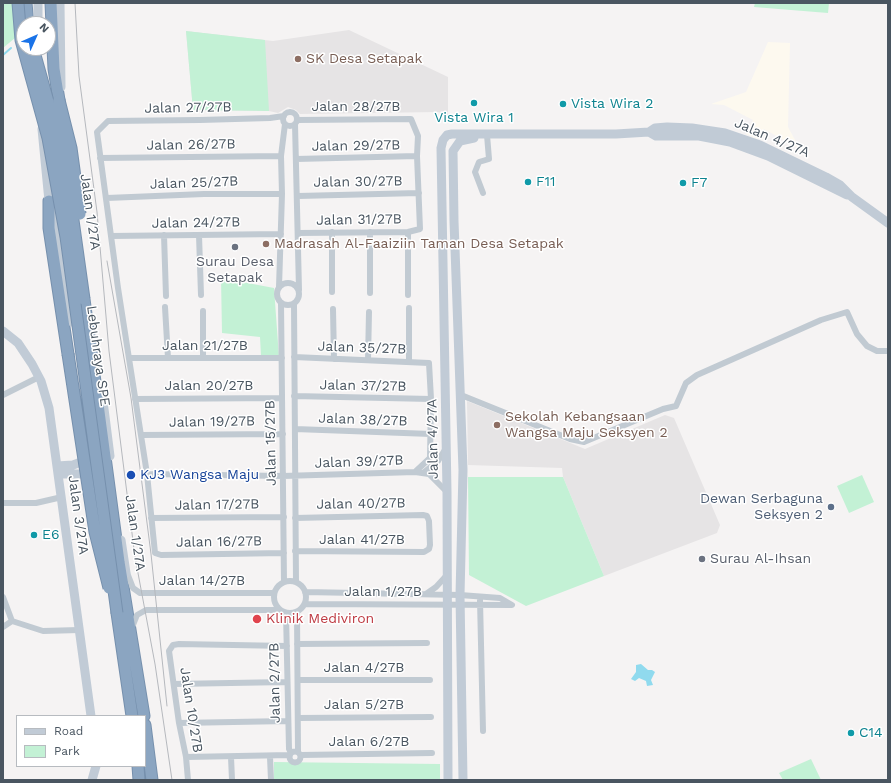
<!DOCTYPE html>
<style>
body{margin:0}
#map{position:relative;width:891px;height:783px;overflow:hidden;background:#f5f3f3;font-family:"Work Sans",sans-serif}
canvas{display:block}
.frame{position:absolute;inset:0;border:4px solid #4a5661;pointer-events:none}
.legend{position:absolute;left:16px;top:715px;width:130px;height:52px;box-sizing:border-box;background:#fff;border:1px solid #b7bbc0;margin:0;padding:5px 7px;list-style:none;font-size:12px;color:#4a5661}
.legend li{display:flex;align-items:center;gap:8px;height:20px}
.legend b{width:20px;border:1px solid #b7bbc0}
.north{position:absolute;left:16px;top:16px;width:40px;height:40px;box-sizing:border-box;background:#fff;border:1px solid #b7bbc0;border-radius:50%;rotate:45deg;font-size:11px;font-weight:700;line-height:16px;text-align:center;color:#4a5661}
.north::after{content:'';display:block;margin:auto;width:14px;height:18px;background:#1a73e8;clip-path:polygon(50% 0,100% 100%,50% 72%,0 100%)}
</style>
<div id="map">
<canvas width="891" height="783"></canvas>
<div class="frame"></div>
<ul class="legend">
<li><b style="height:5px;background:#c1cbd6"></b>Road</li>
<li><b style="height:11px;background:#c3f1d5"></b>Park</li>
</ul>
<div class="north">N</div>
</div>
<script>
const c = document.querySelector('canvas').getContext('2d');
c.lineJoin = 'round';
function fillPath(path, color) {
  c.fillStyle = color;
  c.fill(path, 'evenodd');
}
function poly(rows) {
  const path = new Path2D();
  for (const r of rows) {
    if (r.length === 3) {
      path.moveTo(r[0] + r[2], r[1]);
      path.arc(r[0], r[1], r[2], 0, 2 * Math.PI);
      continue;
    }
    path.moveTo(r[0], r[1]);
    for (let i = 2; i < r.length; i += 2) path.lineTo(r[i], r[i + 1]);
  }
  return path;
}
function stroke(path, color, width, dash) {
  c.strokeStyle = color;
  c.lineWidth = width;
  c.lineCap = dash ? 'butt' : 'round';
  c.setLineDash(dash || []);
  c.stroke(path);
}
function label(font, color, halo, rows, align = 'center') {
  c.font = font + ' "Work Sans",sans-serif';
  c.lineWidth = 3;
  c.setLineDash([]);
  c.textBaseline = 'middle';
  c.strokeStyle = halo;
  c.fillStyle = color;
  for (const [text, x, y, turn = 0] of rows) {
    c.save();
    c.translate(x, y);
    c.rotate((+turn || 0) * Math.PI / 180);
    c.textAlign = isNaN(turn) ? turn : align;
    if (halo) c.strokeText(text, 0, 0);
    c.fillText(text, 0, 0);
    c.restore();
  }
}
fillPath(poly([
 [768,42,790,43,788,127,800,149,764,129,758,139,746,134,753,120,724,105,711,104,746,92]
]), '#fdf9ef');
fillPath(poly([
 [349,30,448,77,448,115,438,112,300,114,296,110,288,107,278,113,269,111,193,110,186,31,273,41],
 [467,401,585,449,665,415,674,418,720,525,717,533,604,576,563,477,562,468,468,465]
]), '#e6e4e5');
fillPath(poly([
 [3,3,14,3,15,38,3,48],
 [755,3,829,3,828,13,754,7],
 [186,31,265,40,269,111,193,110],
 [221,278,274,288,279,357,261,356,260,337,222,333],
 [862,475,874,502,849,513,837,486],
 [468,477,563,477,604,576,526,606,469,575],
 [811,759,821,780,783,780,779,773],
 [274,762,440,764,440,780,274,780]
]), '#c3f1d5');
fillPath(poly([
 [641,664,648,670,652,670,655,672,651,680,653,685,647,686,646,681,639,678,635,681,631,679,636,672,636,665]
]), '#90daee');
stroke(poly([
 [3,55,11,48]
]), '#90daee', 2);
const highway = poly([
 [26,3,28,24],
 [51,3,54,69,59,100],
 [49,201,49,228,68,354],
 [84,299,119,562,144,716],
 [117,613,132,716],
 [145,725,152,780],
 [138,766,139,780]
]);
stroke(highway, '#7690ad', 13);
stroke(poly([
 [290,119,7],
 [297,120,411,119,418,136,417,156,420,229,408,232,298,233],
 [295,124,299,290],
 [100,158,281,156],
 [296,159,417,156],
 [483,193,475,172,479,162,489,159,487,135],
 [298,196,419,193],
 [107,198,204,194,282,194],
 [332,232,332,292],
 [370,232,370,293],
 [408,232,408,295],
 [164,235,166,296],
 [199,235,201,295],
 [111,236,281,234],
 [288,294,11],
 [279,287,282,194,281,156,285,124],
 [281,303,284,582],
 [294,304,296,582],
 [165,307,168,358],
 [333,309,334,359],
 [203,311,203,358],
 [294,357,429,363,431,399,430,458,415,472],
 [129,358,282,358],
 [368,360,369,312],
 [409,362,409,308],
 [3,395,39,377],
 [461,395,570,439,584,442,663,409,676,406,686,383,697,375,821,320,847,312,857,334,867,346,877,351,888,351],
 [294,396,431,399],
 [135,399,282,398],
 [295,429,431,434],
 [141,435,283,434],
 [423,473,438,461,446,448],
 [147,474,283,476,415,472,429,474,447,492],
 [3,503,36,503,62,497],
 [151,518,284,517],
 [295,518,423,515,427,516,429,521,430,545,429,549,424,552,295,551],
 [284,553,161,555,155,553,147,474,118,288,97,132,108,121,200,120,270,118,284,116],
 [126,570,133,588,140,593,274,593],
 [290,597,16],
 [305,592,460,595,500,598,512,605,305,604],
 [426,594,436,587,447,575],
 [3,597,12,621,3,627],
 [480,600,483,731],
 [297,612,298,752],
 [286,613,289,749,291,753],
 [12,621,43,631,79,630],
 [133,625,137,615,146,610,279,610],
 [297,644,427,643],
 [298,680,430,680],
 [174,684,287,682],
 [298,718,431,717],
 [179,723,288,721],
 [295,757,5.5],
 [301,755,432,753],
 [186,757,290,755],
 [231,757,232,780],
 [270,757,271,780],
 [188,780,186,757,179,723,169,651,173,645,179,644,287,646]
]), '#c1cad2', 6);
stroke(poly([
 [38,3,38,24],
 [60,3,61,87],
 [42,129,49,201,72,322],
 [649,132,656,136,699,136,730,142,768,156,847,195],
 [3,331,18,343,32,364,41,381,49,408,91,716],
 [102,393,110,456],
 [57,466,73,465,81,462,87,455,90,445],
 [58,474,84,474,88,476,95,485],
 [121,540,126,573],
 [92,780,96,766],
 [448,780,447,492,441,148,443,140,447,135,452,134,616,134,649,132,655,128,667,127,692,128,725,133,760,145,826,177,840,185,852,197,888,223],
 [463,780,460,595,463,470,454,221,453,151,460,141,474,138]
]), '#c1cbd6', 9);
stroke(highway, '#8ba5c1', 11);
stroke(poly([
 [75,3,79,76,97,212,109,351,135,557,155,664,172,780],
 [107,261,131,398,151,554,167,706]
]), '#b5b8bd', 1);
const highwayBridge = poly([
 [18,3,21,40,48,138,66,237,117,613],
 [33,48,59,141,71,206,84,299],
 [59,100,71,148,80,214],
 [68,354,95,532,109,588]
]);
stroke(highwayBridge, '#7690ad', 13, []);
stroke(highwayBridge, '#8ba5c1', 11);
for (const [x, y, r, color] of [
 [298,59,4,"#8d6e63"],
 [474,103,4,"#0f9aa8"],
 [563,104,4,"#0f9aa8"],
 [528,182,4,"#0f9aa8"],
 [683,183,4,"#0f9aa8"],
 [266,244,4,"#8d6e63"],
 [235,247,4,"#6b7280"],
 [497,425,4,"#8d6e63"],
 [131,475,5,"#1a4fb4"],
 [831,507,4,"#5c6f8a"],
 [34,535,4,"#0f9aa8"],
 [702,559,4,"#6b7280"],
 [257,619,5,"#e0444e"],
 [851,733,4,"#0f9aa8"]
]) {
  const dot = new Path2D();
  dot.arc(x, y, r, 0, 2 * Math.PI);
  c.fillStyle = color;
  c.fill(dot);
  stroke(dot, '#fff', 1.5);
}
label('14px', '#785e54', '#fff', [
 ["SK Desa Setapak",306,59],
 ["Madrasah Al-Faaiziin Taman Desa Setapak",274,244],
 ["Sekolah Kebangsaan",505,417],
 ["Wangsa Maju Seksyen 2",505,433]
], 'left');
label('14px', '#0d838f', '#fff', [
 ["Vista Wira 2",571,104],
 ["Vista Wira 1",474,118,"center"],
 ["F11",536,182],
 ["F7",691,183],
 ["E6",42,535],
 ["C14",859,733]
], 'left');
label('14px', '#4a5661', '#fff', [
 ["Jalan 28/27B",356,107],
 ["Jalan 27/27B",188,108,-1],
 ["Jalan 4/27A",772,138,23],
 ["Jalan 26/27B",191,145,-1],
 ["Jalan 29/27B",356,146,-1],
 ["Jalan 30/27B",358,182,-1],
 ["Jalan 25/27B",194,183,-2],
 ["Jalan 1/27A",90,212,82],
 ["Jalan 31/27B",359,220,-1],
 ["Jalan 24/27B",196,223,-1],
 ["Jalan 21/27B",205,346],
 ["Jalan 35/27B",362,348,2],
 ["Lebuhraya SPE",98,356,82],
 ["Jalan 20/27B",209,386],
 ["Jalan 37/27B",363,386,1],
 ["Jalan 38/27B",363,420,2],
 ["Jalan 19/27B",212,422,-1],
 ["Jalan 4/27A",433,439,-91],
 ["Jalan 15/27B",271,443,-91],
 ["Jalan 39/27B",359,462,-2],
 ["Jalan 40/27B",361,504,-1],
 ["Jalan 17/27B",217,505,-1],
 ["Jalan 3/27A",78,515,82],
 ["Jalan 1/27A",135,533,82],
 ["Jalan 41/27B",362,540],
 ["Jalan 16/27B",219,542,-1],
 ["Jalan 14/27B",202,581],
 ["Jalan 1/27B",383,592],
 ["Jalan 4/27B",364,668],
 ["Jalan 2/27B",275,683,-91],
 ["Jalan 5/27B",364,705],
 ["Jalan 10/27B",191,710,81],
 ["Jalan 6/27B",369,742]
]);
label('14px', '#5b616d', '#fff', [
 ["Surau Desa",235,262],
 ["Setapak",235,278],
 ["Surau Al-Ihsan",710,559,"left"]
]);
label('14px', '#164399', '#fff', [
 ["KJ3 Wangsa Maju",140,475]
], 'left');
label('14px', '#4e5e75', '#fff', [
 ["Dewan Serbaguna",823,499],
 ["Seksyen 2",823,515]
], 'right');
label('14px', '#be3a42', '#fff', [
 ["Klinik Mediviron",266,619]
], 'left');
</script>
